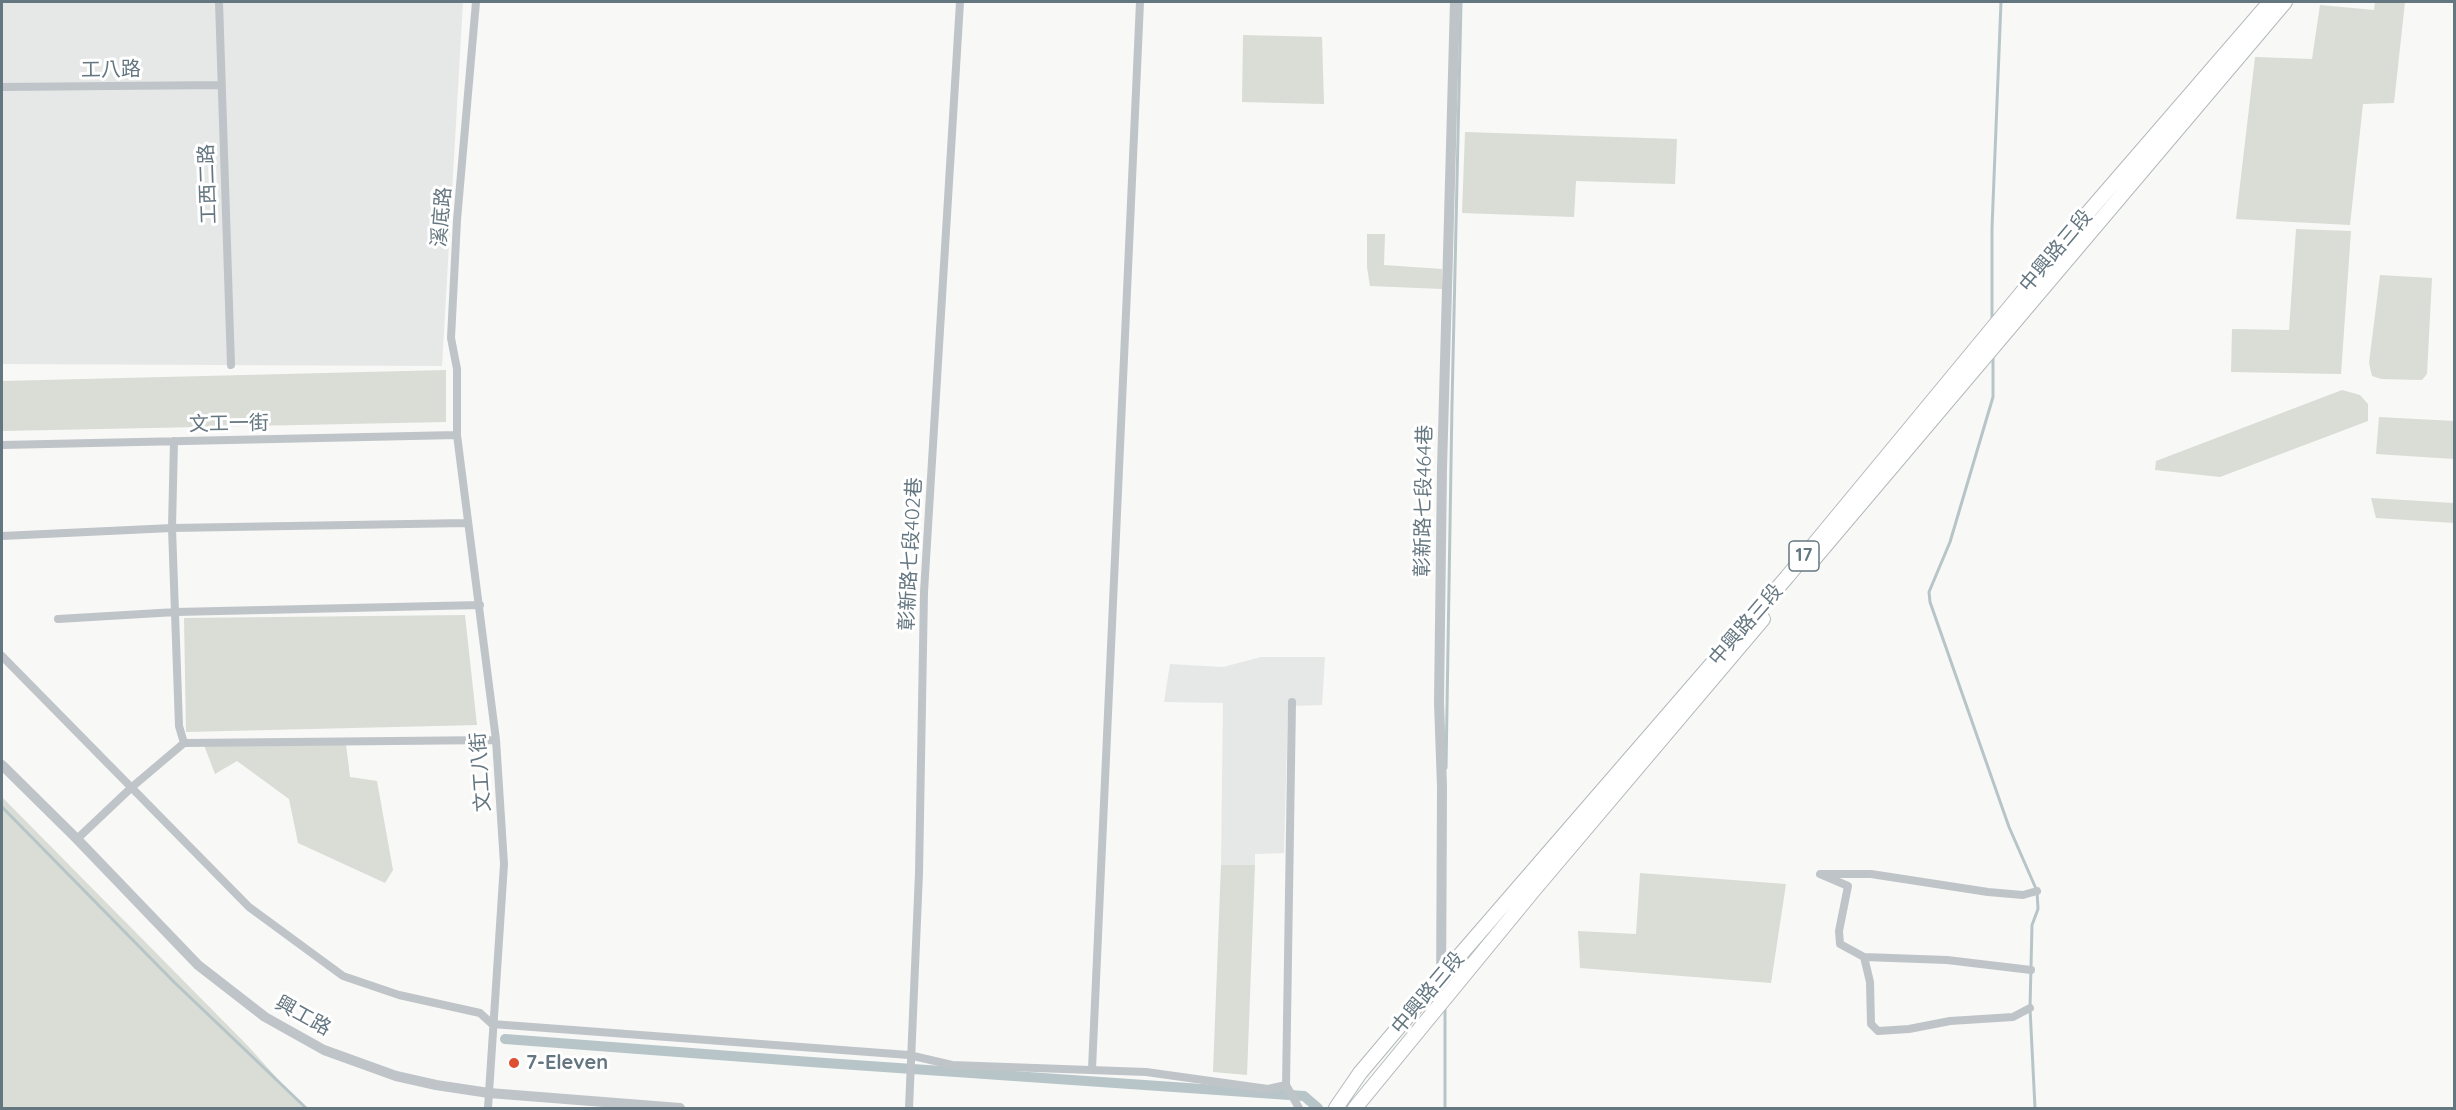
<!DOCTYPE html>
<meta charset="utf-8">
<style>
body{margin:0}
#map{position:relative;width:2456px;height:1110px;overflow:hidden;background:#f8f8f6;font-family:Quicksand,sans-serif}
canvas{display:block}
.frame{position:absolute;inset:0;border:3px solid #647680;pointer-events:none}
</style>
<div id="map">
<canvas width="2456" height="1110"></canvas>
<div class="frame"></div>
</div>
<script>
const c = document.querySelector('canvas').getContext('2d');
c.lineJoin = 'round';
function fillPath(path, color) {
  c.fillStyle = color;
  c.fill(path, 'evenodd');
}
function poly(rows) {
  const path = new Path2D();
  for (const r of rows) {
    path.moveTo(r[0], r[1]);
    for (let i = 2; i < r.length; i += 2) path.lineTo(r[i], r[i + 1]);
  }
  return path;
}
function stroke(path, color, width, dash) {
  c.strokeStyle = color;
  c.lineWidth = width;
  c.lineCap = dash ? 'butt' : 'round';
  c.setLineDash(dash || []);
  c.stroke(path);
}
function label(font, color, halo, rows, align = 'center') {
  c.font = font + ' Quicksand,"Noto Sans TC",sans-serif';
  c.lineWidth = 6;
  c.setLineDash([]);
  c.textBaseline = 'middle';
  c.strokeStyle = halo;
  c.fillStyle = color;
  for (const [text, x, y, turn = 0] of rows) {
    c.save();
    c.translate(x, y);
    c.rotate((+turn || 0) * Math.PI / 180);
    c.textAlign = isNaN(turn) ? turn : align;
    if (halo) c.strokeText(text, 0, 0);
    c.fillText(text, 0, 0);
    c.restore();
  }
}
fillPath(poly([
 [2,2,463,2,442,366,2,364],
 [1261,657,1325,657,1322,705,1288,706,1284,853,1255,854,1255,865,1221,865,1223,703,1164,702,1170,664,1223,667]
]), '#e6e8e7');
fillPath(poly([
 [2375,2,2405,2,2394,103,2363,104,2350,225,2236,219,2255,57,2312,59,2320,5,2374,10],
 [1243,35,1322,37,1324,104,1242,102],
 [1465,132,1677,139,1675,184,1576,181,1574,217,1462,213],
 [2296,229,2351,231,2341,374,2231,372,2232,329,2289,330],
 [1367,234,1385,234,1384,265,1442,269,1442,289,1370,286,1367,267],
 [2380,275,2432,278,2427,374,2422,380,2381,379,2372,376,2369,363],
 [446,370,446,422,2,431,2,381],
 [2342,390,2360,395,2368,404,2368,421,2220,477,2155,470,2156,461],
 [2379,417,2454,421,2454,459,2376,454],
 [2371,498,2454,503,2454,523,2376,518],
 [465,615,477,725,186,732,184,618],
 [346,744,350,777,377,781,393,870,385,883,298,843,289,799,237,761,215,774,204,745],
 [2,797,248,1046,304,1108,2,1108],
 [1221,865,1255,865,1247,1075,1213,1072],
 [1640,873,1786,884,1771,983,1580,968,1578,931,1636,934]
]), '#d9ddd5');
stroke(poly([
 [1992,322,1992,228,2001,2],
 [1993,355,1993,397,1950,542,1929,592,1930,602,2009,827,2037,891,2038,909,2032,925,2030,1008,2035,1108],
 [1446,768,1452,404,1461,2],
 [2,807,174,982,306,1108],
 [1445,1005,1445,1108]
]), '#b7c5c8', 3);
stroke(poly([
 [505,1039,811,1062,1304,1096,1318,1108]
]), '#b7c5c8', 10);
const primary = poly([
 [1814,559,2285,2],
 [1336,1108,1360,1073,1441,977,1787,577,2086,215,2270,2],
 [1355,1108,1533,891,1763,619]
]);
stroke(primary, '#b3b9bc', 16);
stroke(poly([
 [219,2,231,365],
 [476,2,457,220,451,338,457,369,457,435,496,740,504,864,488,1108],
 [2,87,221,85],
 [174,441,172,528,179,726,184,743],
 [2,445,457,435],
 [2,536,172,528,467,523],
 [58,619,176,612,480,605],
 [2,656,249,907,343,976,399,995,480,1013,492,1024,909,1055,952,1065,1146,1072,1268,1089,1286,1085],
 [1292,702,1286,1085,1299,1108],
 [77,839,132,787,184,743,496,740],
 [1864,957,1947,960,2031,970],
 [2030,1008,2013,1017,1950,1021,1909,1029,1878,1031,1871,1024,1870,982,1864,957,1840,944,1839,931,1848,886,1820,874,1871,874,1988,892,2023,895,2037,891],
 [1092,1069,1140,2],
 [909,1108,919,873,924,592,960,2]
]), '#bfc4c8', 8);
stroke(poly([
 [2,765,77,839,198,965,265,1017,324,1050,396,1076,436,1085,489,1093,680,1108],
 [1441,1001,1442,787,1439,702,1442,469,1455,2]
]), '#bfc4c8', 10);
stroke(primary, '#fff', 14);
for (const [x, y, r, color] of [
 [514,1063,6,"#de4e30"]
]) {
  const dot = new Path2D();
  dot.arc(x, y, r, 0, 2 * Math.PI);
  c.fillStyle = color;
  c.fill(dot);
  stroke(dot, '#fff', 2);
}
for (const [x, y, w] of [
 [1804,556,30]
]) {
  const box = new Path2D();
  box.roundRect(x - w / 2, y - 15, w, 30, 4.5);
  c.fillStyle = '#fff';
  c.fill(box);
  stroke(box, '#647680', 1.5);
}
label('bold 18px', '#647680', null, [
 ["17",1804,556]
]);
label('20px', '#647680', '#fff', [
 ["工八路",111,70,-1],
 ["工西二路",208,184,-92],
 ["溪底路",442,217,-85],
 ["中興路三段",2056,251,-50],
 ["文工一街",229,424,-1],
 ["彰新路七段464巷",1424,501,-89],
 ["彰新路七段402巷",911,554,-87],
 ["中興路三段",1746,625,-49],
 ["文工八街",481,772,-94],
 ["中興路三段",1428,993,-50],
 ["興工路",303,1016,29]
]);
label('bold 20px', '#647680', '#fff', [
 ["7-Eleven",526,1063]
], 'left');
</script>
